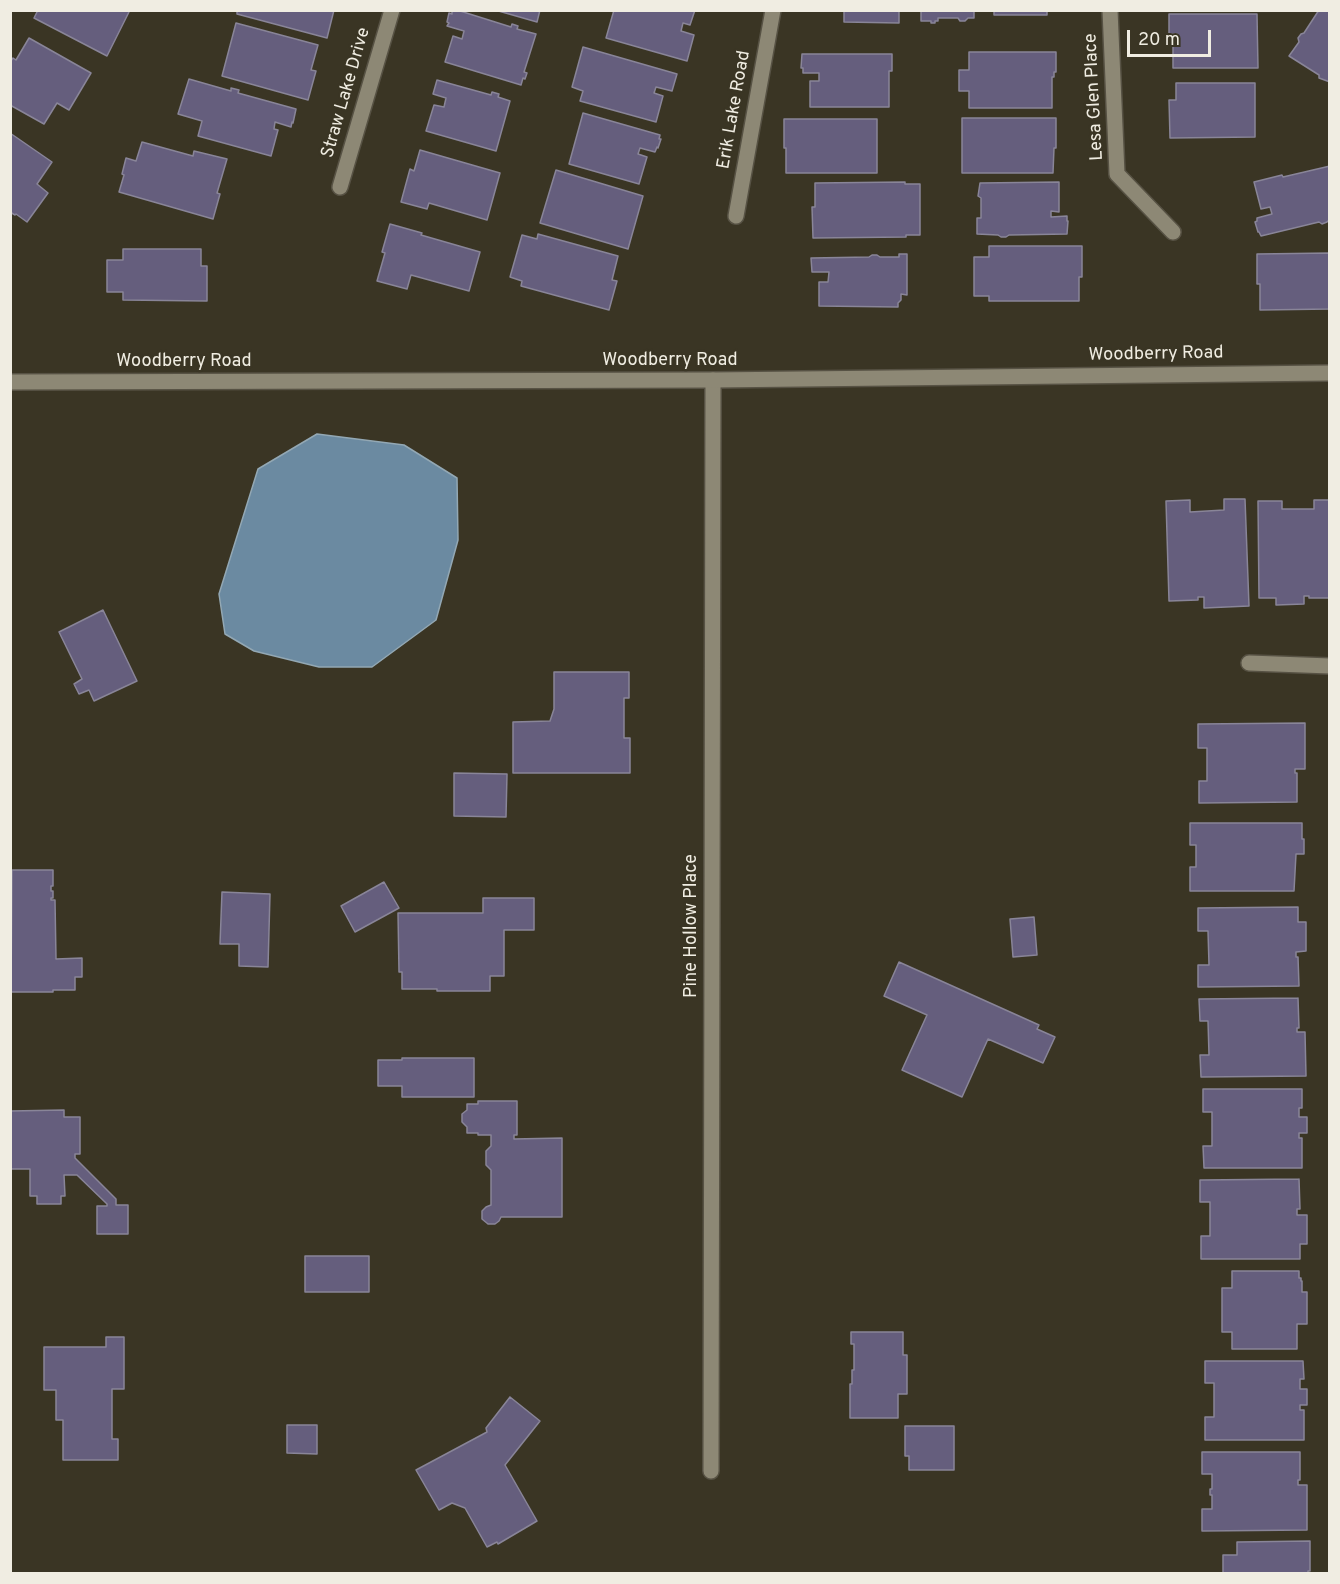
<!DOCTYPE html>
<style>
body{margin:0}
#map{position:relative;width:1340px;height:1584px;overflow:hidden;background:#3a3524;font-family:Overpass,sans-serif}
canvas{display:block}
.frame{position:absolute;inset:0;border:12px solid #f0ede2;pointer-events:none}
.scale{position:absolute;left:1127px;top:30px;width:84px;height:27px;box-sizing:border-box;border:3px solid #f0ede2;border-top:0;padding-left:8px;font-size:18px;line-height:21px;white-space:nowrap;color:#f0ede2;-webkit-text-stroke:4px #3a3524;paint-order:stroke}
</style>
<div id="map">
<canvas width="1340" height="1584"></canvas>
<div class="frame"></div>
<div class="scale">20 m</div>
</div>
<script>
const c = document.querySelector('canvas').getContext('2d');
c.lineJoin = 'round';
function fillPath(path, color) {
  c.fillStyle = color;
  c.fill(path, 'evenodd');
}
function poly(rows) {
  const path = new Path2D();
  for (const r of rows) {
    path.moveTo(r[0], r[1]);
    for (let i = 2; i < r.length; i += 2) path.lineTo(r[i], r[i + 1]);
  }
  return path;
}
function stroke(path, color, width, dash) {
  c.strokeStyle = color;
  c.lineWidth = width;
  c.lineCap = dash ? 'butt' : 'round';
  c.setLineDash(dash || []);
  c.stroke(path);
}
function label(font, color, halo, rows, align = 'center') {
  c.font = font + ' Overpass,sans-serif';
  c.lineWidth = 4.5;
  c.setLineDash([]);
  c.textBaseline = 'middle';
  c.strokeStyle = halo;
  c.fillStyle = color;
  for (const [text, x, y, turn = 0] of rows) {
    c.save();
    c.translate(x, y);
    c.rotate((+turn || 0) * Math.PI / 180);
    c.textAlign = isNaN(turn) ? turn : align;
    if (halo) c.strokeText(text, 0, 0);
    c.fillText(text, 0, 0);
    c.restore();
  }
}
const water = poly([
 [317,434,404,445,457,478,458,540,436,620,372,667,319,667,254,651,225,634,219,594,258,469,317,434]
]);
fillPath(water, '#6b8aa1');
stroke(water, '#93a8b4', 1.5);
const building = poly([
 [38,10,130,10,107,56,34,18,38,10],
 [237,10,334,10,327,38,237,14,237,10],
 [452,10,457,10,511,27,512,24,518,26,517,29,536,34,524,72,527,73,525,79,523,78,521,85,445,62,453,36,462,39,464,31,447,26,449,23,447,22,449,13,452,14,452,10],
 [495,10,540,10,537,22,495,10],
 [614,10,695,10,690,25,683,23,681,31,694,35,687,61,606,38,614,10],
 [844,10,899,10,899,23,844,22,844,10],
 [921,10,974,10,974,18,968,18,965,21,960,21,958,18,938,18,938,21,935,21,935,23,931,23,931,21,921,21,921,10],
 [994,10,1047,10,1047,15,994,15,994,10],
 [1319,10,1330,10,1330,82,1319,78,1319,75,1289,56,1299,42,1298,38,1301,34,1304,33,1319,10],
 [1169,14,1257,14,1258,68,1173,68,1173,39,1177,39,1177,34,1169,34,1169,14],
 [236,23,318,45,311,70,316,71,308,100,222,76,236,23],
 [29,38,91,73,69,110,57,103,44,124,10,105,10,62,13,58,16,60,29,38],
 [583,47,677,74,672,91,656,87,654,93,663,96,656,122,580,101,583,91,572,87,583,47],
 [969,52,1056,52,1056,72,1054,72,1054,77,1052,77,1052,108,969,108,969,91,959,91,959,70,969,70,969,52],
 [802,54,892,54,892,71,889,71,889,107,810,107,810,81,819,81,819,73,803,73,803,68,801,68,802,54],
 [189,79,231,91,231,88,239,90,238,93,296,109,293,123,292,122,291,127,275,122,274,129,278,130,271,156,198,136,202,121,178,114,189,79],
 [437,80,491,95,492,92,499,94,498,97,510,101,496,151,426,131,434,105,444,107,446,98,433,94,437,80],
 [1176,83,1255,83,1255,137,1170,138,1169,100,1176,100,1176,83],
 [583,113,660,135,659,139,661,139,658,148,657,147,655,152,640,148,638,154,647,157,639,184,569,164,583,113],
 [962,118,1056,118,1056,148,1054,148,1053,173,962,173,962,118],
 [784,119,877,119,877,173,786,173,786,148,784,148,784,119],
 [10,133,52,162,37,184,48,193,27,222,16,214,15,215,10,212,10,133],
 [142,142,193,156,194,151,227,159,217,193,220,194,213,219,119,192,124,175,122,174,126,158,136,161,142,142],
 [420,150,500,173,487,220,429,203,427,209,401,202,410,169,414,171,420,150],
 [1330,166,1330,219,1327,222,1322,224,1319,222,1261,236,1259,232,1258,232,1255,222,1257,221,1257,218,1272,214,1270,207,1261,209,1254,182,1282,175,1283,177,1330,166],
 [556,170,643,196,628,249,540,223,556,170],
 [905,182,905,184,920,184,920,235,906,235,906,237,813,238,812,207,815,207,815,183,905,182],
 [1059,182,1059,212,1051,211,1051,217,1067,216,1067,221,1068,221,1067,234,1009,235,1006,237,1001,237,998,235,977,234,977,218,981,218,981,198,978,196,980,183,1059,182],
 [390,224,422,233,421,235,480,252,469,291,411,275,407,289,377,281,385,253,382,252,390,224],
 [538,234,618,256,612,280,617,281,609,310,521,286,522,281,510,277,522,235,537,239,538,234],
 [989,246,1082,246,1082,277,1079,277,1079,301,989,301,989,296,974,296,974,257,989,257,989,246],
 [123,249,201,249,201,266,207,266,207,301,123,300,123,292,107,292,107,260,123,260,123,249],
 [1330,253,1330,309,1260,310,1260,284,1257,284,1257,254,1330,253],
 [899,254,907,254,907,295,901,294,901,300,898,303,898,307,819,306,819,282,828,282,829,272,812,272,811,258,869,257,872,255,877,255,880,257,899,257,899,254],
 [1224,499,1245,499,1249,606,1204,608,1204,597,1198,597,1198,600,1169,601,1166,501,1190,500,1190,512,1224,510,1224,499],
 [1314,500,1330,500,1330,598,1309,598,1309,596,1304,596,1304,604,1276,605,1276,598,1259,598,1258,501,1282,501,1282,509,1314,509,1314,500],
 [103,610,137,681,94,701,89,690,79,694,74,684,82,679,59,632,103,610],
 [554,672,629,672,629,698,624,698,624,738,630,738,630,773,513,773,513,722,550,721,554,709,554,672],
 [1305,723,1305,769,1295,769,1295,773,1297,773,1297,802,1199,803,1199,781,1207,781,1207,748,1198,748,1198,724,1305,723],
 [454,773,507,774,506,817,454,816,454,773],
 [1190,823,1302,823,1302,839,1304,839,1304,854,1296,854,1294,891,1190,891,1190,867,1196,867,1196,845,1190,845,1190,823],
 [12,870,53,870,53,886,51,886,51,891,53,891,53,898,51,898,51,900,55,900,56,959,82,958,82,977,75,977,75,990,53,990,53,992,11,992,12,870],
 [384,882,399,908,355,932,341,906,384,882],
 [222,892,270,894,268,967,239,966,239,944,220,944,222,892],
 [483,898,534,898,534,930,504,930,504,976,490,976,490,991,437,991,437,989,402,989,402,972,399,972,398,913,483,913,483,898],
 [1298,907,1298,922,1306,922,1306,951,1296,952,1296,957,1298,957,1299,986,1198,987,1198,965,1209,965,1208,931,1198,931,1198,908,1298,907],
 [1034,917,1037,955,1013,957,1010,919,1034,917],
 [899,962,1039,1025,1037,1029,1055,1037,1043,1063,988,1039,962,1097,902,1070,927,1015,884,996,899,962],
 [1298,998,1299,1028,1297,1028,1297,1032,1305,1032,1306,1076,1201,1077,1200,1055,1209,1055,1208,1021,1200,1021,1199,999,1298,998],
 [402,1058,474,1058,474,1097,402,1097,402,1086,378,1086,378,1060,402,1060,402,1058],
 [1203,1089,1302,1089,1302,1108,1299,1108,1299,1117,1307,1117,1307,1133,1299,1133,1299,1138,1302,1138,1302,1168,1204,1168,1203,1146,1212,1146,1212,1112,1203,1112,1203,1089],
 [478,1101,517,1101,517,1135,514,1135,514,1139,562,1138,562,1217,501,1217,499,1221,495,1224,488,1224,482,1219,482,1211,486,1207,491,1205,491,1170,486,1165,486,1151,491,1146,491,1135,478,1135,478,1133,467,1133,467,1127,462,1122,462,1114,467,1110,467,1104,478,1104,478,1101],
 [64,1110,64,1117,80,1117,80,1154,75,1154,75,1158,116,1199,116,1205,128,1205,128,1234,97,1234,97,1206,107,1206,107,1204,77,1175,64,1175,65,1196,61,1196,61,1204,37,1204,37,1196,30,1196,30,1169,10,1169,10,1111,64,1110],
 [1299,1179,1300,1209,1297,1209,1297,1215,1307,1215,1307,1244,1300,1244,1300,1259,1201,1259,1201,1236,1210,1236,1210,1202,1200,1202,1200,1180,1299,1179],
 [305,1256,369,1256,369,1292,305,1292,305,1256],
 [1232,1271,1299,1271,1299,1278,1301,1278,1301,1281,1302,1281,1302,1292,1307,1292,1307,1324,1297,1324,1297,1349,1232,1349,1232,1332,1222,1332,1222,1288,1232,1288,1232,1271],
 [851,1332,903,1332,903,1355,907,1355,907,1394,898,1394,898,1418,850,1418,850,1384,852,1384,852,1370,854,1370,854,1344,851,1344,851,1332],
 [106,1337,124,1337,124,1389,112,1389,112,1439,118,1439,118,1460,63,1460,63,1420,56,1420,56,1390,44,1390,44,1347,106,1347,106,1337],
 [1205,1361,1303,1361,1304,1379,1300,1379,1300,1389,1307,1389,1307,1405,1300,1405,1300,1410,1304,1410,1304,1440,1205,1440,1205,1417,1214,1417,1214,1383,1205,1383,1205,1361],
 [510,1397,540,1421,505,1465,537,1521,498,1544,497,1542,487,1547,465,1508,452,1503,439,1510,416,1470,487,1432,486,1428,510,1397],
 [287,1425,317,1425,317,1454,287,1453,287,1425],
 [905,1426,954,1426,954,1470,909,1470,909,1456,905,1456,905,1426],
 [1202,1452,1300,1452,1300,1480,1298,1480,1298,1485,1307,1485,1307,1530,1202,1531,1202,1509,1212,1509,1212,1495,1210,1495,1210,1489,1212,1489,1212,1474,1202,1474,1202,1452],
 [1310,1541,1310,1571,1308,1571,1308,1574,1223,1574,1223,1555,1237,1555,1237,1542,1310,1541]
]);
fillPath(building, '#655e7d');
stroke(building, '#898598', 1.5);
const minor = poly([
 [1110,10,1117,174,1173,232],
 [340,187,392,10],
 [736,216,773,10],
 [1249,663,1330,666],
 [711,1471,713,380]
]);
const tertiary = poly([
 [10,382,713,380,1330,373]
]);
stroke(minor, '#575244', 18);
stroke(tertiary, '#575244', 18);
stroke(minor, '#8d8875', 15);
stroke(tertiary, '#8d8875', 15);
label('18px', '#f0ede2', '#3a3524', [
 ["Straw Lake Drive",347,93,-74],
 ["Lesa Glen Place",1095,97,-93],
 ["Erik Lake Road",735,110,-80],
 ["Woodberry Road",1156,355,-1],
 ["Woodberry Road",670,361],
 ["Woodberry Road",184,362],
 ["Pine Hollow Place",692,926,-90]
]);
</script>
